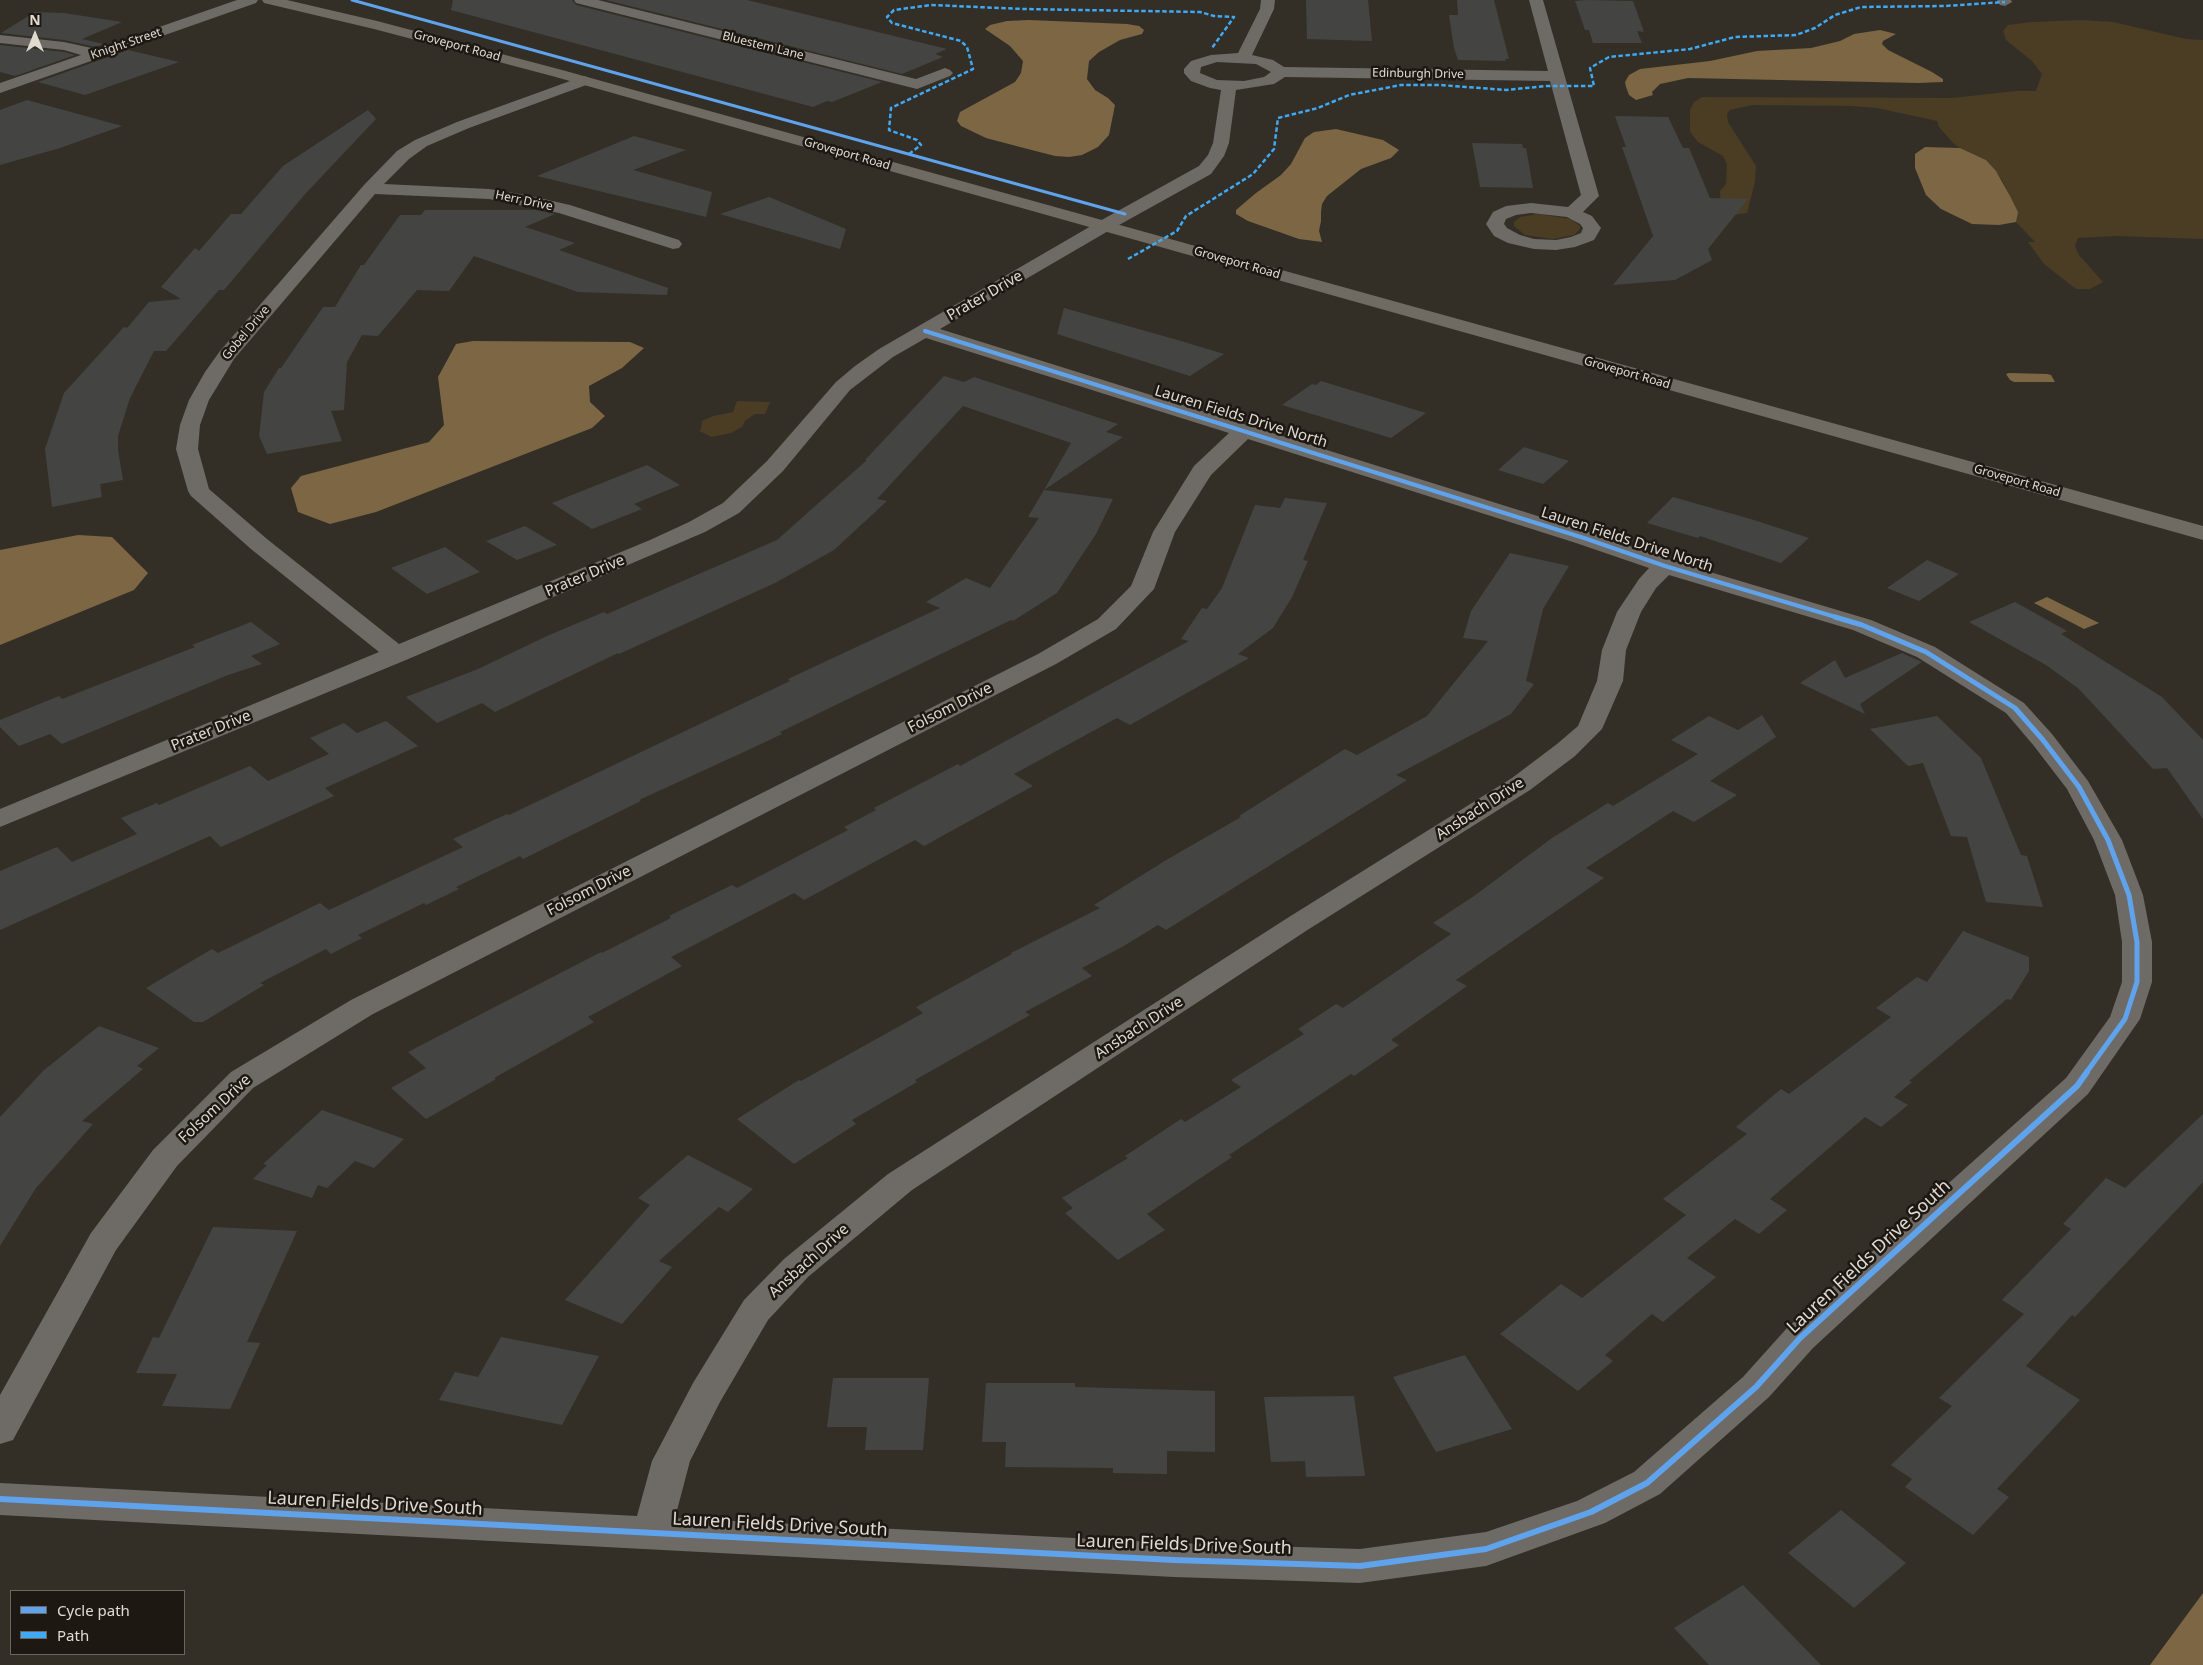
<!DOCTYPE html>
<style>
body{margin:0}
#map{position:relative;width:2203px;height:1665px;overflow:hidden;background:#332f27;font-family:"Noto Sans",sans-serif}
canvas{display:block}
.legend{position:absolute;left:10px;top:1590px;width:175px;height:65px;box-sizing:border-box;background:#1d1812;border:1px solid #6b665e;margin:0;padding:6px 9px;list-style:none;font-size:15px;color:#e0dad1}
.legend li{display:flex;align-items:center;gap:10px;height:25px}
.legend b{width:25px;border:1px solid #6b665e}
.north{position:absolute;left:10px;top:10px;width:50px;height:50px;-webkit-text-stroke:4px #1d1812;paint-order:stroke;rotate:0deg;font-size:14px;font-weight:700;line-height:20px;text-align:center;color:#e0dad1}
.north::after{content:'';display:block;margin:auto;width:18px;height:22px;background:#e0dad1;clip-path:polygon(50% 0,100% 100%,50% 72%,0 100%)}
</style>
<div id="map">
<canvas width="2203" height="1665"></canvas>
<ul class="legend">
<li><b style="height:6px;background:#60a3ed"></b>Cycle path</li>
<li><b style="height:6px;background:#3fa9f5"></b>Path</li>
</ul>
<div class="north">N</div>
</div>
<script>
const c = document.querySelector('canvas').getContext('2d');
c.lineJoin = 'round';
function fillPath(path, color) {
  c.fillStyle = color;
  c.fill(path, 'evenodd');
}
function poly(rows) {
  const path = new Path2D();
  for (const r of rows) {
    path.moveTo(r[0], r[1]);
    for (let i = 2; i < r.length; i += 2) path.lineTo(r[i], r[i + 1]);
  }
  return path;
}
function stroke(path, color, width, dash) {
  c.strokeStyle = color;
  c.lineWidth = width;
  c.lineCap = dash ? 'butt' : 'round';
  c.setLineDash(dash || []);
  c.stroke(path);
}
function label(font, color, halo, rows, align = 'center') {
  c.font = font + ' "Noto Sans",sans-serif';
  c.lineWidth = 5;
  c.setLineDash([]);
  c.textBaseline = 'middle';
  c.strokeStyle = halo;
  c.fillStyle = color;
  for (const [text, x, y, turn = 0] of rows) {
    c.save();
    c.translate(x, y);
    c.rotate((+turn || 0) * Math.PI / 180);
    c.textAlign = isNaN(turn) ? turn : align;
    if (halo) c.strokeText(text, 0, 0);
    c.fillText(text, 0, 0);
    c.restore();
  }
}
fillPath(poly([
 [2082,20,2113,22,2186,39,2203,40,2203,239,2117,236,2078,238,2075,246,2079,255,2103,282,2090,289,2076,289,2044,264,2028,242,2035,242,2016,222,2017,212,2002,180,1986,160,1960,148,1953,143,1939,127,1937,121,1877,108,1851,106,1752,105,1730,110,1727,114,1728,122,1756,166,1755,182,1747,213,1733,215,1721,210,1720,191,1726,184,1727,165,1723,156,1698,142,1690,132,1690,110,1694,102,1702,97,1952,98,2016,91,2036,91,2042,74,2032,61,2006,40,2003,31,2008,25,2032,22],
 [1538,214,1571,219,1580,226,1580,229,1574,235,1553,239,1525,235,1514,226,1514,222,1520,217],
 [737,401,770,402,765,414,755,414,745,421,742,427,731,433,712,437,699,431,701,429,702,421,713,416,733,412]
]), '#4b3c24');
fillPath(poly([
 [1029,20,1127,24,1139,26,1144,30,1142,34,1120,40,1099,52,1089,61,1087,79,1095,90,1108,98,1115,105,1109,135,1098,147,1082,155,1069,157,1055,156,1020,147,986,138,961,126,957,121,960,112,1015,82,1021,73,1023,61,1010,46,985,29,990,25,1007,21],
 [1880,30,1896,34,1883,41,1882,44,1888,50,1932,72,1943,79,1943,82,1918,83,1688,78,1660,84,1652,92,1653,95,1636,100,1629,95,1626,87,1625,82,1629,75,1640,69,1710,61,1757,51,1811,48,1840,41,1854,34],
 [1336,129,1383,140,1399,150,1391,158,1361,169,1327,196,1322,204,1321,212,1321,221,1319,231,1322,242,1299,239,1248,221,1236,214,1236,210,1256,193,1281,175,1291,164,1305,138,1314,132],
 [1925,147,1960,148,1986,160,1996,171,2010,196,2018,212,2016,222,1999,225,1972,224,1941,209,1926,195,1915,168,1915,154],
 [473,341,630,342,644,348,622,368,589,386,590,402,605,416,592,428,376,512,330,524,298,512,291,488,301,476,429,442,444,425,438,377,456,344],
 [2009,373,2047,374,2051,375,2055,382,2014,382,2010,380,2006,374],
 [78,535,112,537,148,573,134,590,0,645,0,550],
 [2047,597,2099,623,2084,629,2034,603],
 [2203,1593,2203,1665,2150,1665]
]), '#7c6644');
fillPath(poly([
 [453,0,572,0,576,5,882,82,832,102,827,101,813,107,451,10],
 [606,0,747,0,947,49,935,54,943,57,902,74],
 [1306,0,1368,0,1372,41,1307,39],
 [1457,0,1494,0,1509,59,1505,59,1506,61,1458,60,1454,48,1449,15,1458,15],
 [1586,0,1633,1,1644,32,1637,31,1642,43,1593,43,1589,30,1585,30,1575,1],
 [35,12,64,13,122,22,82,39,104,44,96,47,64,40,1,33],
 [0,45,64,52,75,55,15,76,0,72],
 [128,50,179,62,85,95,38,82],
 [27,100,122,126,60,148,0,165,0,110],
 [368,110,376,119,306,193,224,290,219,290,166,351,154,351,130,398,118,436,118,450,123,480,100,484,102,497,52,507,45,449,64,393,124,327,127,328,149,302,181,299,161,287,195,248,199,251,231,214,241,214,283,166],
 [1615,116,1668,117,1683,148,1689,148,1710,198,1748,199,1708,249,1712,260,1675,280,1613,285,1653,236,1622,147,1626,147],
 [634,136,686,150,633,170,712,192,706,217,537,176],
 [1472,143,1522,144,1523,148,1526,148,1533,188,1480,187],
 [769,197,846,229,840,249,720,214],
 [425,210,536,210,555,214,525,227,575,243,559,250,668,288,667,295,578,292,474,256,449,291,417,290,378,336,362,335,347,362,344,410,331,411,342,441,267,454,259,436,264,392,279,368,281,368,323,307,335,307,361,265,364,265,400,215,421,215],
 [1064,308,1181,341,1224,354,1190,376,1057,334],
 [944,376,964,382,974,377,1118,424,1106,432,1123,437,1044,490,1071,443,963,406,877,499,887,501,834,550,775,583,619,654,618,653,495,712,482,703,437,723,406,697,478,669,547,636,604,612,607,614,777,540,867,460,865,460],
 [1321,381,1426,413,1391,438,1282,405,1312,384,1316,385],
 [1524,447,1569,461,1543,484,1498,470],
 [647,465,680,485,634,504,642,509,592,529,552,503],
 [1044,490,1113,499,1096,534,1057,593,1013,621,1011,620,780,732,782,734,746,751,639,800,641,801,523,859,520,856,456,887,459,889,426,905,424,903,358,935,362,938,331,954,326,949,260,983,264,985,203,1022,194,1022,146,988,212,949,218,953,320,903,329,910,463,847,453,839,507,814,509,815,790,681,788,679,940,608,926,602,966,578,990,588,1039,518,1028,517],
 [1673,497,1754,520,1809,538,1781,563,1700,536,1698,538,1647,523],
 [1285,498,1327,503,1303,560,1308,561,1292,597,1273,628,1238,654,1249,658,1130,725,1117,718,1014,774,1033,786,924,846,915,840,804,900,794,893,671,957,682,966,588,1017,594,1022,494,1078,496,1079,426,1119,391,1088,426,1068,408,1052,601,952,602,953,671,918,669,916,732,885,737,888,848,830,844,827,876,810,874,808,958,764,960,766,1189,641,1181,639,1202,608,1207,609,1222,588,1255,505,1280,508],
 [525,526,557,545,517,560,486,541],
 [445,547,480,572,427,594,391,568],
 [1510,553,1569,566,1543,609,1526,681,1534,684,1511,714,1396,775,1407,780,1166,930,1158,925,1122,947,1082,968,1092,976,1025,1012,1030,1015,915,1080,917,1082,852,1120,856,1124,794,1164,737,1119,799,1080,801,1081,923,1013,916,1007,1012,954,1011,953,1100,908,1094,905,1168,859,1241,817,1239,816,1345,749,1357,755,1427,716,1488,641,1463,638,1471,611],
 [1927,560,1959,574,1919,601,1887,588],
 [2015,602,2067,631,2061,634,2162,697,2203,740,2203,819,2167,768,2153,769,2079,689,2046,665,1969,622],
 [251,622,280,644,251,656,262,664,228,675,62,744,50,734,19,746,0,727,0,720,59,696,62,699,195,647,192,645],
 [1902,653,1922,662,1860,704,1865,714,1800,683,1835,660,1845,678],
 [1762,715,1776,737,1710,781,1737,795,1694,822,1673,811,1586,868,1604,878,1456,980,1467,986,1391,1040,1399,1045,1354,1076,1351,1074,1229,1155,1232,1157,1147,1214,1165,1230,1118,1260,1065,1213,1073,1208,1062,1198,1128,1158,1125,1156,1181,1119,1185,1122,1241,1087,1231,1080,1304,1034,1298,1029,1336,1004,1343,1008,1451,934,1433,923,1474,896,1552,838,1608,803,1613,806,1698,754,1671,740,1709,716,1738,730],
 [1937,716,1981,758,2021,855,2027,856,2043,907,1986,902,1967,837,1951,836,1923,763,1908,766,1870,729],
 [386,721,418,746,325,788,334,796,221,847,210,836,0,930,0,871,57,847,72,862,137,834,121,818,157,803,159,805,250,766,268,781,329,754,310,738,344,723,357,733],
 [1963,931,2029,957,2029,971,2011,1000,2007,999,1909,1081,1912,1082,1894,1097,1908,1105,1881,1127,1865,1117,1770,1199,1787,1210,1759,1234,1735,1219,1687,1258,1716,1277,1663,1322,1652,1314,1605,1355,1613,1361,1578,1391,1500,1334,1561,1284,1582,1298,1686,1215,1663,1199,1747,1134,1736,1127,1781,1089,1789,1094,1891,1017,1876,1008,1917,977,1927,982],
 [99,1026,159,1048,137,1066,143,1069,82,1121,93,1124,36,1188,0,1246,0,1117,43,1071],
 [322,1110,404,1139,374,1168,355,1161,327,1188,318,1185,312,1198,253,1179,267,1165,263,1164],
 [2203,1114,2203,1182,2075,1317,2072,1315,2026,1366,2080,1400,1997,1489,2009,1497,1973,1535,1905,1487,1912,1479,1891,1465,1952,1406,1939,1398,2024,1314,2002,1300,2071,1229,2063,1224,2106,1178,2125,1188],
 [688,1155,753,1189,728,1212,719,1207,659,1261,672,1267,622,1324,565,1300,650,1205,638,1198],
 [213,1227,297,1231,247,1342,260,1343,230,1409,162,1406,177,1374,136,1373,153,1337,159,1338],
 [501,1337,599,1356,562,1425,439,1400,455,1372,478,1377],
 [1465,1355,1512,1429,1436,1452,1393,1377],
 [833,1378,929,1378,923,1450,865,1450,867,1427,827,1427],
 [986,1383,1075,1383,1075,1387,1215,1391,1215,1452,1167,1451,1167,1474,1113,1473,1113,1468,1005,1467,1006,1442,982,1442],
 [1354,1396,1365,1476,1306,1477,1305,1461,1271,1462,1264,1397],
 [1841,1510,1906,1563,1854,1608,1788,1553],
 [1743,1585,1755,1597,1821,1665,1709,1665,1674,1628]
]), '#444542');
fillPath(poly([
 [237,0,258,0,256,3,0,93,0,83,81,55,64,50,0,43,0,35,64,42,96,49,237,0],
 [574,0,598,0,916,79,945,68,950,70,953,73,950,76,917,89,576,3,574,0],
 [1261,0,1275,0,1274,9,1252,55,1273,60,1284,67,1548,71,1529,0,1543,0,1599,196,1583,212,1592,216,1601,228,1594,240,1575,247,1556,250,1534,249,1508,243,1494,236,1486,224,1493,212,1506,206,1531,203,1568,207,1581,195,1550,81,1285,77,1274,84,1236,90,1229,143,1224,156,1211,174,1110,230,940,329,1592,533,1673,561,1871,620,1935,647,2024,703,2052,734,2088,781,2122,840,2143,895,2152,942,2152,982,2140,1019,2088,1094,1813,1348,1769,1397,1660,1494,1605,1523,1486,1566,1360,1583,1174,1577,0,1515,0,1483,637,1516,652,1461,693,1383,744,1300,784,1259,888,1174,1289,917,1512,778,1557,744,1578,726,1597,681,1602,650,1617,612,1639,579,1649,568,1576,543,1248,439,1211,475,1175,532,1154,589,1116,629,1056,664,373,1014,253,1088,177,1166,116,1250,13,1440,0,1444,0,1395,91,1233,153,1150,231,1072,351,1000,1038,654,1098,619,1131,586,1153,532,1194,466,1229,433,926,338,893,357,850,390,783,471,739,513,705,532,406,660,0,827,0,809,379,652,251,549,191,496,188,491,176,449,180,425,189,400,205,372,220,351,364,185,397,151,415,140,457,122,584,76,589,78,592,81,589,84,469,128,427,146,409,159,384,184,489,189,526,195,570,205,679,240,682,244,679,248,673,249,559,213,489,199,375,194,234,359,209,400,200,425,198,449,209,489,267,539,399,644,650,540,689,522,723,503,767,461,836,382,855,366,879,349,1098,222,1199,166,1208,155,1213,143,1221,90,1210,88,1191,81,1184,73,1184,69,1191,61,1211,55,1238,53,1260,9,1261,0],
 [1217,62,1256,64,1271,72,1264,77,1244,81,1217,80,1200,73,1201,67,1217,62],
 [1531,213,1567,217,1580,224,1583,228,1581,233,1571,237,1556,240,1534,239,1520,235,1507,228,1504,224,1506,219,1516,215,1531,213],
 [1669,575,1853,630,1917,657,2006,713,2034,746,2067,789,2094,840,2115,895,2122,942,2122,982,2110,1017,2066,1078,1787,1328,1743,1377,1634,1472,1577,1501,1486,1532,1360,1549,1174,1543,675,1518,690,1461,720,1402,768,1320,808,1277,912,1190,1309,929,1530,790,1575,756,1602,729,1623,681,1626,650,1641,612,1656,588,1669,575],
 [1997,0,2011,0,2012,2,2005,6,2000,5,1997,0]
]), '#6e6a65');
fillPath(poly([
 [262,0,287,0,377,21,562,70,2203,526,2203,540,552,76,374,29,264,3,262,0]
]), '#6f6a62');
stroke(poly([
 [909,154,921,145,917,140,889,130,891,108,973,69,967,47,961,41,892,23,887,17,894,10,931,5,1023,9,1200,12,1214,16,1234,17,1212,48],
 [1128,259,1177,231,1186,216,1253,174,1274,149,1278,118,1318,108,1349,95,1401,85,1440,85,1506,90,1546,86,1594,86,1590,68,1609,57,1690,49,1735,37,1796,35,1815,28,1835,15,1861,7,1945,6,2005,2]
]), '#3fa9f5', 2.5, [4.5, 2.5]);
stroke(poly([
 [352,0,1125,214]
]), '#60a3ed', 3);
stroke(poly([
 [925,331,1584,538,1665,566,1839,618]
]), '#60a3ed', 4);
stroke(poly([
 [1835,617,1862,625,1926,652,2015,708,2043,740,2079,787,2108,840,2129,895,2137,942,2137,982,2125,1019,2086,1073]
]), '#60a3ed', 5);
stroke(poly([
 [0,1499,1174,1560,1360,1566,1486,1549,1591,1512,1647,1483,1756,1387,1800,1338,2077,1086,2087,1072]
]), '#60a3ed', 6);
label('12px', '#e0dad1', '#1d1812', [
 ["Knight Street",126,44,-19],
 ["Groveport Road",457,46,15],
 ["Bluestem Lane",763,46,14],
 ["Edinburgh Drive",1418,74,1],
 ["Groveport Road",847,154,16],
 ["Herr Drive",524,201,12],
 ["Groveport Road",1237,263,16],
 ["Gobel Drive",246,333,-50],
 ["Groveport Road",1627,373,16],
 ["Groveport Road",2017,481,16]
]);
label('15px', '#e0dad1', '#1d1812', [
 ["Prater Drive",985,296,-30],
 ["Lauren Fields Drive North",1241,417,17],
 ["Lauren Fields Drive North",1627,540,18],
 ["Prater Drive",585,576,-23],
 ["Folsom Drive",950,708,-27],
 ["Prater Drive",211,731,-22],
 ["Ansbach Drive",1480,809,-33],
 ["Folsom Drive",589,891,-27],
 ["Ansbach Drive",1139,1028,-33],
 ["Folsom Drive",215,1109,-43],
 ["Ansbach Drive",809,1261,-42]
]);
label('18px', '#e0dad1', '#1d1812', [
 ["Lauren Fields Drive South",1869,1257,-43],
 ["Lauren Fields Drive South",375,1504,3],
 ["Lauren Fields Drive South",780,1525,3],
 ["Lauren Fields Drive South",1184,1545,2]
]);
</script>
